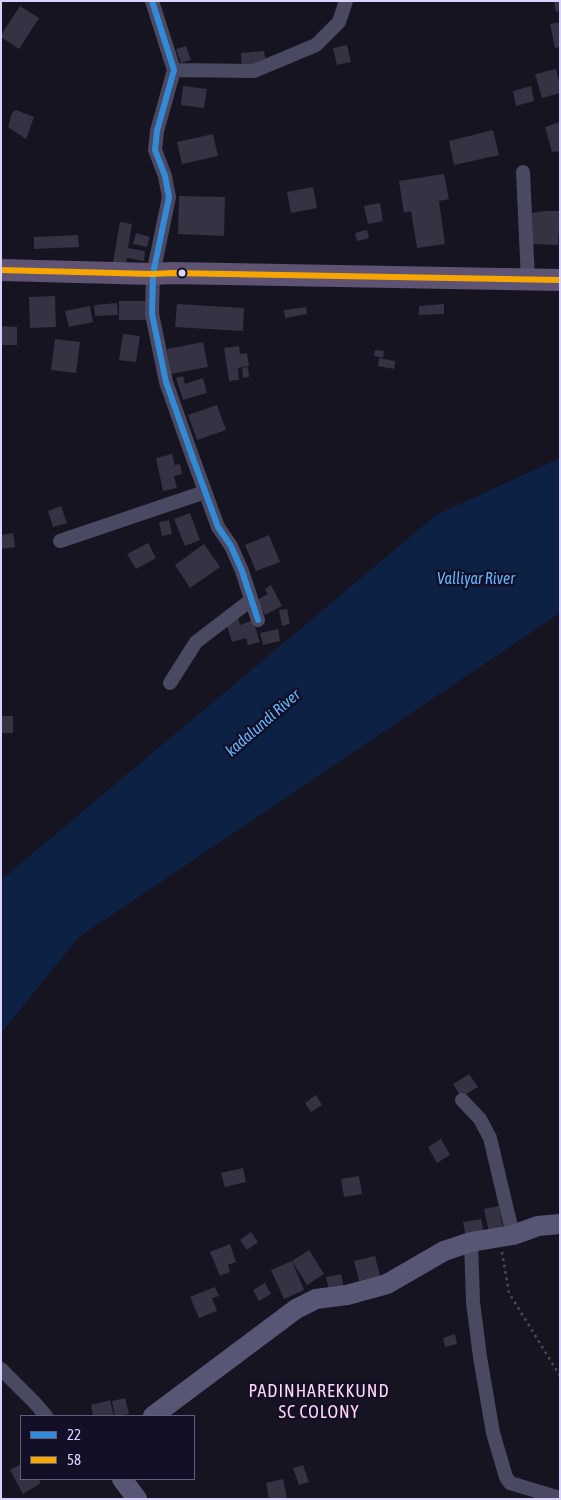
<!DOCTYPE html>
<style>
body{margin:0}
#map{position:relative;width:561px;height:1500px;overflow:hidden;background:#161421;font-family:"Asap Condensed",sans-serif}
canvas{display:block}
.frame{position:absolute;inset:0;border:2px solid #d9d4ff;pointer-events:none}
.legend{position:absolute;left:20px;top:1415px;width:175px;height:65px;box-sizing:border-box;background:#130f26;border:1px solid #625e7d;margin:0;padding:6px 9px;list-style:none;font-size:15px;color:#d9d4ff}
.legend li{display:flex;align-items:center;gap:10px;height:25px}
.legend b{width:25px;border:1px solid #625e7d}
</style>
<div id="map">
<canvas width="561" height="1500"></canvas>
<div class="frame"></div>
<ul class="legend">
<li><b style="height:6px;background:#338bd7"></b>22</li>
<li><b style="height:6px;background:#f7a600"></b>58</li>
</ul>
</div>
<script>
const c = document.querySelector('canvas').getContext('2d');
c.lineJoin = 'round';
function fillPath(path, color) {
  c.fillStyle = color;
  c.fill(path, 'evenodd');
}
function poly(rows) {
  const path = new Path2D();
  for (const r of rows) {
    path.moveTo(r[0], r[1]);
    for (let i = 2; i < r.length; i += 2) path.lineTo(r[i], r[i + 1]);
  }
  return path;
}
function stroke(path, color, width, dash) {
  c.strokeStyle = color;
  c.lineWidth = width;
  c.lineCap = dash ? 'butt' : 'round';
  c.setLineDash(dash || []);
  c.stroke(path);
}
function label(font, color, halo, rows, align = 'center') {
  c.font = font + ' "Asap Condensed",sans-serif';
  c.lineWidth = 5;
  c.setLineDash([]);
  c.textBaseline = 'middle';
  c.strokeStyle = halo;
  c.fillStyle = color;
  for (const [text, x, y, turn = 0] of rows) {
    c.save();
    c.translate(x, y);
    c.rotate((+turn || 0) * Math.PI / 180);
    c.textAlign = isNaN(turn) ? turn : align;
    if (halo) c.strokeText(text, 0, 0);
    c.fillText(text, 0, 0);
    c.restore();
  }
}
fillPath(poly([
 [560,458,560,613,79,937,1,1033,1,880,436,515]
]), '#0d2144');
fillPath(poly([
 [554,1,560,1,560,11,556,12],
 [20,6,39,18,19,49,1,37,1,35],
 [560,22,560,47,555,48,550,24],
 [347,45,351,62,337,65,333,48],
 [186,46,191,60,181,63,176,49],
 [264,51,266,65,242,67,241,53],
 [556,69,560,85,560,93,542,98,535,74],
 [183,86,207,89,204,108,181,105],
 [531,86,534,101,516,106,513,91],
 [16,110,34,117,26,139,8,127,12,113],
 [560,122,560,151,552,152,545,127],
 [493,130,499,155,454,165,449,141],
 [213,134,218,156,182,164,177,142],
 [444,174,449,199,439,201,445,244,417,248,411,211,404,213,399,181],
 [313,187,317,208,291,213,287,192],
 [179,196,225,197,224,236,178,234],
 [380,203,383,221,368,224,364,206],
 [544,211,560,211,558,245,533,244,532,213],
 [120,222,132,224,128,248,145,251,144,261,127,258,126,265,113,262],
 [367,230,369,238,357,241,355,233],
 [136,233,150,237,147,247,133,244],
 [78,235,79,247,34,249,34,237],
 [55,296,56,327,30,328,29,297],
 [119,301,148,301,147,320,119,320],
 [117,303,118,315,95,316,94,305],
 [177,304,244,308,243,331,175,327],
 [444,304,444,314,419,315,419,306],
 [90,306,93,322,69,327,65,311],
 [306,307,307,314,285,318,284,310],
 [1,326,17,327,17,345,1,345],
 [123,334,140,336,136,362,119,360],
 [55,339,80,342,76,373,51,370],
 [203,342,208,367,171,374,167,349],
 [239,346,240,354,247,353,249,366,238,368,239,380,229,381,224,348],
 [375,350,384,351,383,358,374,356],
 [379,358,395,361,394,369,378,366],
 [248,367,249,377,243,378,242,368],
 [183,376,185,384,203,378,207,393,183,400,176,378],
 [217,405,226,430,197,440,188,415],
 [172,454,175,465,180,464,182,474,174,476,177,488,163,491,156,458],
 [61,506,67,523,53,527,48,511],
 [190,513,200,540,185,546,174,519],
 [169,520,172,534,162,536,159,522],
 [13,533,15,547,1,549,1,535],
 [269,535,280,562,256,571,245,545],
 [148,543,156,558,136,569,127,554],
 [204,544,220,567,190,588,175,565],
 [271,585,282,606,265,615,257,600,268,594,265,589],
 [287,609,290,624,282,626,279,610],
 [238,619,240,625,253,620,260,642,248,645,246,638,232,642,226,622],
 [278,629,280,641,263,645,260,633],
 [1,716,13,716,13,733,1,733],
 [469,1074,478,1087,461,1097,453,1084],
 [316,1095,322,1105,311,1112,305,1103],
 [441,1139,450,1155,437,1163,428,1147],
 [243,1168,246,1182,225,1187,221,1173],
 [359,1176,362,1194,344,1197,341,1179],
 [499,1206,503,1228,489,1232,484,1209],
 [481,1219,484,1234,466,1237,463,1222],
 [251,1232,258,1242,247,1250,240,1240],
 [230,1244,236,1262,228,1265,230,1272,220,1276,210,1252],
 [309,1250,324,1274,307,1285,292,1261],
 [375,1256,380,1276,359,1281,354,1261],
 [292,1261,304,1290,284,1299,271,1270],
 [341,1274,344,1288,329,1291,326,1277],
 [265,1283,271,1294,259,1301,253,1290],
 [215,1287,219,1296,212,1298,217,1311,199,1318,190,1297],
 [455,1334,457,1344,445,1347,443,1338],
 [125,1398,129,1414,115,1416,112,1401],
 [110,1400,114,1416,93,1416,91,1405],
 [21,1464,21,1479,38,1479,41,1483,23,1494,10,1470],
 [303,1465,309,1482,299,1485,293,1468],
 [283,1479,287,1499,269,1499,266,1483]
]), '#343243');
stroke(poly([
 [502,1252,509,1293,560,1376]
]), '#44505f', 2.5, [2.5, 4]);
stroke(poly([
 [152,1,174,70,157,131,155,150,165,176,169,197,153,274,152,314,166,382,191,453,218,527,231,546,242,571,258,620],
 [174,70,254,71,316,45,339,22,346,1],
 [523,172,528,280],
 [60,541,205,492],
 [170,683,196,642,251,600],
 [462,1100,480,1119,490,1138,513,1235],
 [471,1242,473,1302,480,1357,493,1433,506,1477,510,1483,560,1498],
 [1,1369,35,1403,46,1416]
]), '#4a4962', 14);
stroke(poly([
 [153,1416,296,1309,316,1299,347,1295,387,1284,444,1251,471,1242,513,1235,538,1226,560,1224],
 [122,1479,137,1499]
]), '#575674', 20);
stroke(poly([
 [1,270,153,274,172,273,560,280]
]), '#5e5373', 22);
stroke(poly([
 [152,1,174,70,157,131,155,150,165,176,169,197,153,274,152,314,166,382,191,453,218,527,231,546,242,571,258,620]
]), '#338bd7', 6);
stroke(poly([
 [1,270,153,274,172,273,560,280]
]), '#f7a600', 6);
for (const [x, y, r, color] of [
 [182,273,4.5,"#d9d4ff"]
]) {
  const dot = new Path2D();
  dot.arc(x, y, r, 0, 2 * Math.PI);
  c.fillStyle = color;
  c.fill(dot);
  stroke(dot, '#130f26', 2);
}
label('italic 16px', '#62b6ff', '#130f26', [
 ["Valliyar River",476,579],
 ["kadalundi River",263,723,-41]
]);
c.letterSpacing = '1px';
label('18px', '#ffd6f0', '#130f26', [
 ["PADINHAREKKUND",319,1391],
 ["SC COLONY",319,1412]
]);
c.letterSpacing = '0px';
</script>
